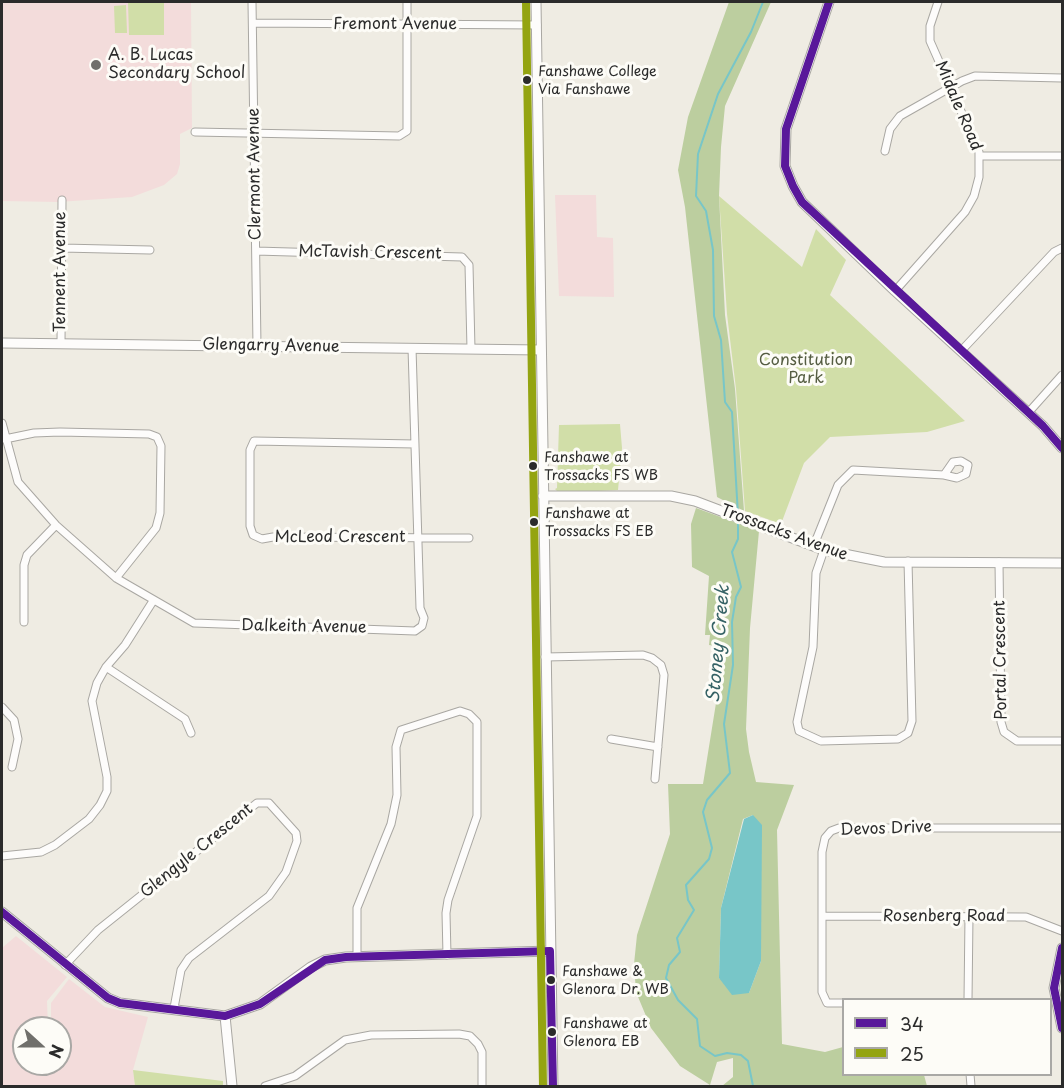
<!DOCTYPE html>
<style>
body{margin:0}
#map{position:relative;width:1064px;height:1088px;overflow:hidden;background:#efece3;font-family:"Playpen Sans",sans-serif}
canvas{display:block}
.frame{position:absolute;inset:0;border:3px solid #2b2b2b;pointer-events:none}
.legend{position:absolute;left:842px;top:998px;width:210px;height:78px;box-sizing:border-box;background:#fdfcf7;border:2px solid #a9a8a5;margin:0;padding:8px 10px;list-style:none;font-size:18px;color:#2b2b2b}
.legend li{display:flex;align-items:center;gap:12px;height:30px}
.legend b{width:30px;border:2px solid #a9a8a5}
.north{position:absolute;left:12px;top:1016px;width:60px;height:60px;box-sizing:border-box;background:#fdfcf7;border:2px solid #a9a8a5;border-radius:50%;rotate:111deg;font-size:16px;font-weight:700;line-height:24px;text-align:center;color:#2b2b2b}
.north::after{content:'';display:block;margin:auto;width:21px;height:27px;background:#706f6b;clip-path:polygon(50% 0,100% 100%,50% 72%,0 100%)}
</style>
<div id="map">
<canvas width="1064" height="1088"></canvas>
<div class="frame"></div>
<ul class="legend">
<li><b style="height:8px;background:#59189a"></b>34</li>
<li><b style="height:8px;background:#94a411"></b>25</li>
</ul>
<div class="north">N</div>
</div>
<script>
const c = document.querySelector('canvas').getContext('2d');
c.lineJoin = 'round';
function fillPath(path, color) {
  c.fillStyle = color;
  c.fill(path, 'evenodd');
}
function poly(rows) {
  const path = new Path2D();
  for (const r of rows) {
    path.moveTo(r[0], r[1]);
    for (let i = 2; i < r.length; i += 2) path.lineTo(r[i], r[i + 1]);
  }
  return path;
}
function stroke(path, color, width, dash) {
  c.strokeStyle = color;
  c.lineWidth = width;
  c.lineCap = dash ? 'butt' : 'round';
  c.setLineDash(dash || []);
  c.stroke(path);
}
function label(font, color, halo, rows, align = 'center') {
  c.font = font + ' "Playpen Sans",sans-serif';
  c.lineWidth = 6;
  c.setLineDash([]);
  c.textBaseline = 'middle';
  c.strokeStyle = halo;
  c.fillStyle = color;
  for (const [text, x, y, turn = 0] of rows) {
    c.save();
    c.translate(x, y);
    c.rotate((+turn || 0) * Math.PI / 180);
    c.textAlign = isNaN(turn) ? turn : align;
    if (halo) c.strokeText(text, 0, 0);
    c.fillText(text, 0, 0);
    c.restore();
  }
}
fillPath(poly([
 [2,2,191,2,192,128,180,134,180,164,177,174,164,185,132,197,58,202,2,201],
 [555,195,596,195,597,237,613,238,614,297,559,296],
 [16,936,67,977,47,1001,48,1028,24,1028,24,1064,60,1064,60,1028,51,1028,51,1003,69,979,105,1007,148,1017,133,1070,135,1086,2,1086,2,948]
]), '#f3dcdb');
fillPath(poly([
 [128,2,164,2,164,35,129,35],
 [126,5,127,33,115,33,114,6],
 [719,196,802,267,816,229,846,260,830,295,965,421,927,432,830,437,804,463,781,524,745,511,736,389,727,314],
 [620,424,622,448,618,490,559,493,555,489,557,488,559,425],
 [133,1070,223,1081,223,1086,135,1086]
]), '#d1dea8');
fillPath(poly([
 [729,2,771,2,725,106,721,147,719,196,725,315,735,389,744,511,717,497,685,207,678,170,688,117],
 [696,508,759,531,750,628,746,729,749,752,756,782,794,785,777,830,782,1044,825,1052,843,1047,844,1074,924,1075,927,1086,722,1086,733,1077,733,1058,717,1062,710,1085,680,1066,651,1028,636,992,634,964,637,935,670,834,668,784,703,784,725,647,709,645,710,635,705,635,709,576,692,567,691,524],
 [753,815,761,961,749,993,719,978,720,944,721,908,743,819]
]), '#bcce9f');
fillPath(poly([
 [753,815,762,825,761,961,749,993,732,995,719,978,721,908,744,819]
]), '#78c6c8');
stroke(poly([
 [738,515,732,412,725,402,721,340,714,316,713,250,706,211,696,196,698,154,718,94,751,32,763,2],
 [738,521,738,539,732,552,741,587,736,597,732,622,733,665,724,724,730,773,707,800,703,812,712,848,709,859,686,885,688,900,694,910,677,938,680,952,669,965,666,978,678,1000,697,1019,700,1046,715,1056,727,1053,741,1055,748,1061,753,1086]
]), '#78c6c8', 2);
const street = poly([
 [252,2,257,346],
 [253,23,537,25],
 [195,132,399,136,407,131,407,2],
 [885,151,890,129,900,116,962,81,975,76,1062,78],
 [980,156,1062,156],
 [62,248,150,250],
 [256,251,462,257,469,265,471,349],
 [895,291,965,212,974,196,979,177,979,152,930,41,930,26,938,2],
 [61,344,62,200],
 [961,351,1054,252,1062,248],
 [1028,413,1062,375],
 [2,423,18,482,56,525,116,578,194,623,415,631,422,626,424,618,420,608,412,348],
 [5,439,34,433,60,432,149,434,157,437,161,446,160,513,156,528,116,578],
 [415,444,254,441,250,450,250,526,253,535,262,539,273,537,469,538],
 [814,545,838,485,853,470,944,475,957,478,966,474,968,465,961,461,953,462,944,475],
 [824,550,816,573,813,647,797,722,799,731,821,741,898,739,908,733,912,721,908,561],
 [999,562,1001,722,1004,732,1017,741,1062,741],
 [24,622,24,565,27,555,56,525],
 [545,657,643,655,652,658,661,665,664,675,655,779],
 [106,667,185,719,191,733],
 [2,707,14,720,18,739,12,767],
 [611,739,658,747],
 [2,856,41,852,55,845,89,819,100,805,107,791,107,777,92,701,97,683,106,667,125,645,153,601],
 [823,916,1026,917,1062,931],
 [357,957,357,908,391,824,397,795,396,747,401,730,460,711,469,714,477,722,477,816,448,900,446,913,447,955],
 [65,965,98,930,257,803,269,803,296,833,297,841,286,872,269,896,189,958,181,970,174,1008],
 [968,1000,969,916],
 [844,1003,827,1003,822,992,822,852,825,838,831,831,839,828,1062,828],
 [970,1074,971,1086],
 [265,1086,295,1076,345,1040,371,1035,459,1034,470,1036,478,1044,482,1052,482,1086]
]);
const secondary = poly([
 [536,2,553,1086],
 [829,2,786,129,785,166,793,186,802,202,895,291,1043,426,1062,448],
 [2,343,541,350],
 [543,496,671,496,695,501,824,550,884,562,1062,563],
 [2,912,108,998,120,1003,225,1016,260,1004,311,967,325,960,346,957,550,951],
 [1062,948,1054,988,1062,1028],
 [225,1016,232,1086]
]);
stroke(street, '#a9a7a2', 9);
stroke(secondary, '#a9a7a2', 11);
stroke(street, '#fdfcfb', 7);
stroke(secondary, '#fdfcfb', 9);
stroke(poly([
 [829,2,786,129,785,166,793,186,802,202,1043,426,1062,448],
 [2,912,108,998,120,1003,225,1016,260,1004,325,960,346,957,550,951,553,1086],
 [1062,948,1054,988,1062,1028]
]), '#59189a', 8);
stroke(poly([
 [526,2,543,1086]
]), '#94a411', 8);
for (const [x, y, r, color] of [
 [96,65,6,"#706f6b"],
 [527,80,5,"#2b2b2b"],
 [533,466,5,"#2b2b2b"],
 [534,522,5,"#2b2b2b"],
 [551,980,5,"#2b2b2b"],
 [552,1032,5,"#2b2b2b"]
]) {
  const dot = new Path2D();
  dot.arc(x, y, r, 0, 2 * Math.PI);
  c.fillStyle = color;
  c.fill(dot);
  stroke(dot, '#fdfcf7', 2);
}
label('14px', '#2b2b2b', '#fdfcf7', [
 ["Fanshawe College",538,72],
 ["Via Fanshawe",538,90],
 ["Fanshawe at",544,458],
 ["Trossacks FS WB",544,476],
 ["Fanshawe at",545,514],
 ["Trossacks FS EB",545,532],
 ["Fanshawe &",562,972],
 ["Glenora Dr. WB",562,990],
 ["Fanshawe at",563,1024],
 ["Glenora EB",563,1042]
], 'left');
label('16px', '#2b2b2b', '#fdfcf7', [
 ["Fremont Avenue",395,25],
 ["Midale Road",958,106,67],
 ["Clermont Avenue",255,174,-91],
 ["McTavish Crescent",370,253,1],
 ["Tennent Avenue",61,272,-90],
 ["Glengarry Avenue",271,346,1],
 ["Trossacks Avenue",784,533,20],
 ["McLeod Crescent",340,538],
 ["Dalkeith Avenue",304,627,1],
 ["Portal Crescent",1001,660,-91],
 ["Devos Drive",886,829,-2],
 ["Glengyle Crescent",197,851,-39],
 ["Rosenberg Road",944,917]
]);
label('16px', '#2b2b2b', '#fdfcf7', [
 ["A. B. Lucas",108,56],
 ["Secondary School",108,74]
], 'left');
label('16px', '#555d42', '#fdfcf7', [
 ["Constitution",806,361],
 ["Park",806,379]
]);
label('italic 18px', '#356265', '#fdfcf7', [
 ["Stoney Creek",719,644,-85]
]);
</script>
